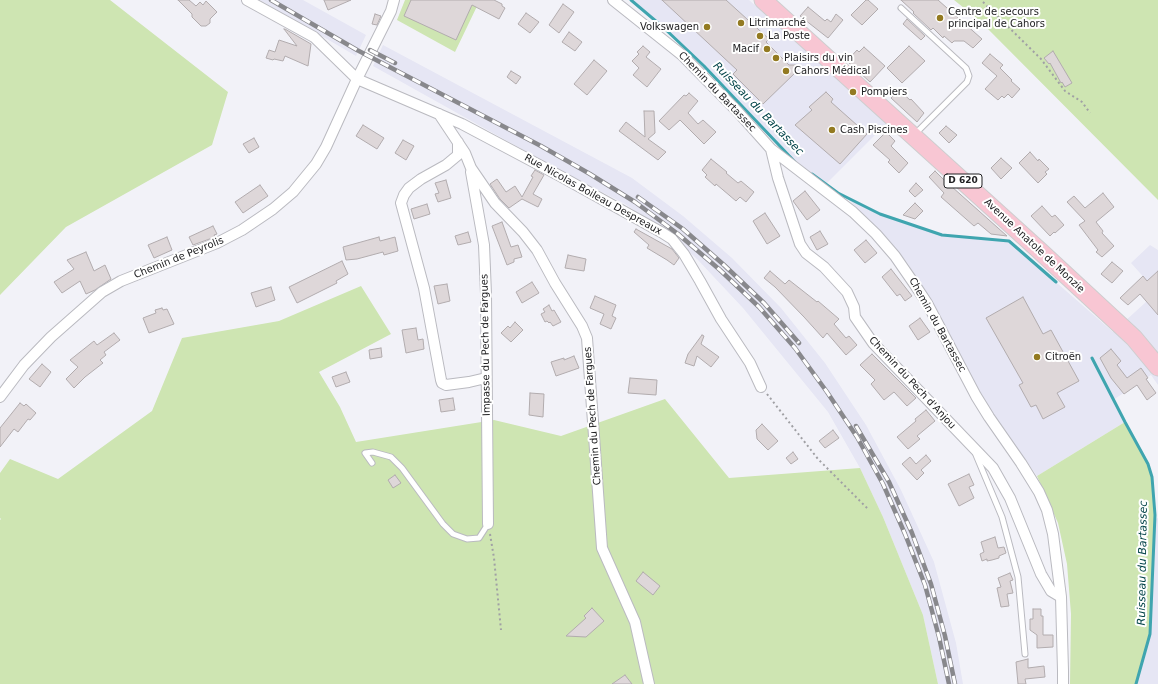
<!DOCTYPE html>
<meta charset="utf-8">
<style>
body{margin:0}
canvas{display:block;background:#f2f2f8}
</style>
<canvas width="1158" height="684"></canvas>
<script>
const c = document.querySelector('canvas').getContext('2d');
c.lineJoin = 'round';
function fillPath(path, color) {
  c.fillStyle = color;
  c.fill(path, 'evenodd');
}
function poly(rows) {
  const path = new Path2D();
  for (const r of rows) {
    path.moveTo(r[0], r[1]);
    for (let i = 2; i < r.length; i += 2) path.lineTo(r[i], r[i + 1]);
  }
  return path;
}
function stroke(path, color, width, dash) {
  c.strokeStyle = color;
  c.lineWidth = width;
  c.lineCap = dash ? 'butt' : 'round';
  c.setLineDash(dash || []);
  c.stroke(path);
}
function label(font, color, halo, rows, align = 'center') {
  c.font = font + ' "DejaVu Sans",sans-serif';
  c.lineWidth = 4;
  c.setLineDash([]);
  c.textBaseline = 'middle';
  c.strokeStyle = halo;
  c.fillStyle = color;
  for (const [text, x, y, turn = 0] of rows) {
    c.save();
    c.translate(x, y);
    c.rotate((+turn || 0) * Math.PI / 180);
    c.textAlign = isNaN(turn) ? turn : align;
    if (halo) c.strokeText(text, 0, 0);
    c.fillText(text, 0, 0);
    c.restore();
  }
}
fillPath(poly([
 [260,0,303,0,366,35,356,56],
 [631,0,749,0,887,123,826,184,795,162,704,66,664,28],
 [383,45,632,178,683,216,732,258,781,308,825,363,866,425,901,490,934,562,956,643,963,684,938,684,923,615,883,517,860,468,828,412,743,308,697,259,668,233,625,204,552,166,373,66],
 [845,196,881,214,942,235,1009,241,1113,332,1157,292,1131,263,1150,245,1158,250,1158,385,1151,375,1113,400,1125,422,1037,476,990,410,937,314,908,264,888,239],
 [1158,518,1158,684,1136,684,1150,634,1155,519]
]), '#e6e6f4');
fillPath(poly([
 [0,0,110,0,228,92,212,145,66,227,0,295],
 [405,0,480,0,455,52,397,20],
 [954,0,1158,0,1158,200,979,20],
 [361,286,391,334,319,372,340,407,356,442,494,420,561,436,665,399,729,478,860,468,883,517,923,615,938,684,0,684,0,520,1,519,0,518,0,473,10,459,58,479,152,411,182,338,279,321],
 [1125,422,1148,464,1152,477,1155,515,1150,634,1136,684,1070,684,1071,614,1067,564,1058,523,1037,476]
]), '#cee5b2');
stroke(poly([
 [631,0,664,28,704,66,795,162],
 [812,174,838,193,880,214,942,235,1009,241,1056,282],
 [1092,358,1125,422,1148,464,1152,477,1155,515,1150,634,1136,684]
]), '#3fa5af', 3);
const building = poly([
 [178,0,189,0,196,6,200,2,203,5,206,1,217,12,210,19,210,23,206,26,201,26,192,17,192,14,178,0],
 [324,0,351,0,328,10,324,0],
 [411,0,494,0,502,4,502,6,505,8,499,19,472,5,456,40,404,16,411,0],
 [662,0,726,0,769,39,766,42,789,65,796,65,796,72,763,104,733,74,737,70,662,0],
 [866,0,868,0,878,9,862,25,851,15,866,0],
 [901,0,938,0,982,39,973,48,964,41,954,41,952,43,944,36,943,38,933,28,931,30,913,13,914,12,901,0],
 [563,4,574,12,559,33,549,25,563,4],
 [808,7,825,21,827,19,831,22,836,14,843,20,828,38,800,16,808,7],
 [526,13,539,22,530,33,518,24,526,13],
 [375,14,381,16,377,25,372,24,375,14],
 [907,19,925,36,921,40,903,24,907,19],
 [284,29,285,29,311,44,308,66,285,56,283,61,274,59,273,60,266,58,269,50,275,52,279,40,297,46,284,29],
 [569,32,582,42,575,51,562,42,569,32],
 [643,46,650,52,646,57,661,69,647,87,633,75,639,68,632,61,639,54,637,52,643,46],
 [909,46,925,61,902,83,887,68,909,46],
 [864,47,885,66,870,82,847,61,857,50,859,52,864,47],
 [1053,51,1072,83,1065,87,1062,82,1061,83,1050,63,1049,64,1044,58,1053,51],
 [990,54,1003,65,1000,68,1012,80,1011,81,1020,89,1012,98,1008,94,1004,98,1002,96,998,100,985,89,997,76,982,63,990,54],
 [594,60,607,71,587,95,574,84,594,60],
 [511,71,521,77,516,84,507,77,511,71],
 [899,90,910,100,911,99,924,113,917,122,891,98,899,90],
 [826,92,833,99,831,102,867,134,840,164,795,125,812,110,809,107,826,92],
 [689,93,698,101,688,113,698,124,703,120,716,132,704,144,680,120,669,130,659,121,684,95,686,96,689,93],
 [644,111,654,111,655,133,648,139,666,152,658,160,619,131,626,122,645,137,644,111],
 [363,125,384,138,377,149,356,136,363,125],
 [946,126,957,135,949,143,939,133,946,126],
 [886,132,895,141,891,146,908,163,899,173,888,162,890,160,873,145,886,132],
 [254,138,259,147,249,153,243,144,254,138],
 [403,140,414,146,406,160,395,153,403,140],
 [1030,152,1038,161,1039,159,1049,169,1045,172,1047,174,1038,183,1019,163,1030,152],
 [1001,158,1012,168,1001,179,991,168,1001,158],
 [711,159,727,172,726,173,738,183,741,181,754,192,746,202,740,197,736,201,716,184,715,186,705,177,707,175,702,170,711,159],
 [535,170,544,175,533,194,542,199,538,207,522,199,509,208,500,199,490,184,497,179,506,192,515,186,522,197,533,177,531,176,535,170],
 [935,171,942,178,1007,236,991,234,978,223,974,226,941,197,944,193,929,177,935,171],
 [446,180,451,198,438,202,435,194,439,193,435,183,446,180],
 [916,183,923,190,915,197,909,191,916,183],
 [260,185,268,196,243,213,235,202,260,185],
 [805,191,820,210,807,220,793,201,805,191],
 [1103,193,1114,207,1096,222,1103,231,1102,233,1114,246,1102,257,1096,252,1098,250,1079,225,1085,221,1067,202,1074,196,1085,208,1103,193],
 [915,203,923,211,915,219,903,215,915,203],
 [427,204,430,214,414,219,411,209,427,204],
 [1042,206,1052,217,1055,215,1064,225,1055,233,1054,232,1050,236,1031,216,1042,206],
 [765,213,780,236,767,244,753,221,765,213],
 [502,222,511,247,518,245,522,257,514,259,514,262,507,265,492,226,502,222],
 [213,226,217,234,214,235,215,237,193,245,189,237,213,226],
 [636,229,672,249,679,258,674,265,667,260,647,248,649,245,634,232,636,229],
 [820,231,828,244,817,250,810,237,820,231],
 [468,232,471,242,458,245,455,236,468,232],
 [167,237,172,250,154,258,148,245,167,237],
 [379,237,380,241,395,237,398,251,384,255,383,252,357,259,346,260,343,247,379,237],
 [866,240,877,253,865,263,854,250,866,240],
 [86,252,94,271,105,265,111,279,95,290,86,294,80,281,62,293,54,282,74,269,67,260,86,252],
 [568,255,586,259,584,271,565,268,568,255],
 [342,261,348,274,336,281,337,283,297,303,289,287,342,261],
 [1112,262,1123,271,1112,283,1101,274,1112,262],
 [891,269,912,296,905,301,900,294,897,296,882,277,891,269],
 [770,271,785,284,789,280,817,302,818,301,839,319,834,324,846,338,849,336,857,345,846,355,827,333,823,338,804,317,775,287,764,278,770,271],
 [1158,271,1158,315,1140,294,1128,305,1120,298,1143,276,1147,281,1158,271],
 [532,282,539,293,522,303,516,292,532,282],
 [447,284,450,301,438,304,434,286,447,284],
 [271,287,275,300,256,307,251,293,271,287],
 [595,296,616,305,612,316,616,318,611,329,600,324,604,314,590,308,595,296],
 [1023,297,1043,334,1051,330,1079,381,1057,393,1065,407,1043,419,1036,405,1031,407,1019,385,1023,383,986,318,1023,297],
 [549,305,552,311,554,310,561,322,553,326,550,322,549,323,547,321,545,322,541,314,545,312,543,309,549,305],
 [162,308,163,310,167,309,174,324,149,333,143,318,156,313,155,310,162,308],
 [920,318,930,332,918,340,909,326,920,318],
 [515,322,523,330,511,342,501,333,508,326,510,328,515,322],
 [416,328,418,340,423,339,424,349,406,353,402,330,416,328],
 [114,333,120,340,104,352,106,355,100,360,103,363,85,377,74,388,66,379,78,367,70,360,94,341,97,345,114,333],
 [702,335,704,336,701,344,719,357,711,367,697,356,694,366,685,363,688,354,702,335],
 [381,348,382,357,370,359,369,350,381,348],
 [1111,349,1121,361,1117,365,1127,378,1141,368,1148,378,1146,379,1156,393,1147,400,1137,385,1124,394,1111,378,1100,358,1111,349],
 [872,354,916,398,907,406,894,392,884,400,871,384,875,380,860,365,872,354],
 [574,356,579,368,556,376,551,362,564,358,564,360,574,356],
 [42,364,51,372,40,387,29,379,42,364],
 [346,372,350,382,336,387,332,377,346,372],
 [630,378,657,380,656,395,628,393,630,378],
 [530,393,544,394,543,417,529,415,530,393],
 [453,398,455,410,441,412,439,400,453,398],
 [20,403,24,406,26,404,36,413,30,420,28,419,18,432,14,429,0,447,0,428,20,403],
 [926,410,935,421,917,436,920,439,908,449,897,437,916,421,915,419,926,410],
 [762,424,778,441,768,450,757,439,756,430,762,424],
 [833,430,839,438,825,448,819,441,833,430],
 [793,452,798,459,791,464,786,458,793,452],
 [926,455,931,461,921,470,924,473,917,480,902,464,910,457,916,464,926,455],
 [969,474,974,485,969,487,974,498,959,506,948,484,969,474],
 [395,475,401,483,393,488,388,480,395,475],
 [995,537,998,548,1004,547,1006,553,999,556,999,558,992,560,987,561,987,559,982,561,980,554,984,552,981,542,995,537],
 [643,572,660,586,653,595,636,581,643,572],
 [1010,573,1013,580,1010,581,1013,593,1007,594,1009,606,1001,607,997,588,1001,587,998,578,1010,573],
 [592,608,604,621,586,637,566,636,586,618,584,616,592,608],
 [1033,609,1041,609,1041,616,1043,616,1043,635,1053,635,1053,647,1037,648,1037,635,1030,630,1030,619,1033,619,1033,609],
 [1028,659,1028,668,1044,666,1045,677,1025,679,1026,684,1018,684,1016,662,1028,659],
 [625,675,632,684,612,684,625,675]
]);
fillPath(building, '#ded7d9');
stroke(building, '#b2acae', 1);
const lane = poly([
 [901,8,966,68,969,76,967,82,915,134],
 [976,455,1002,517,1018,577,1025,654],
 [372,463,365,453,373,452,391,457,402,468,443,524,453,534,467,539,479,538,488,524]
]);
const street = poly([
 [247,0,314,37,357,79,462,124,560,176,661,232,672,239,684,254,700,281,721,319,750,363,761,387],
 [613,0,682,55,738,112,771,149,853,212,876,234,895,256,915,285,927,303,976,396,989,417,1021,463,1039,492,1047,510,1053,534,1061,597,1063,671,1063,684],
 [439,114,465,153,471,168,495,203,523,232,537,250,555,283,582,326,587,338,602,548,635,622,649,684],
 [458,142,458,155,446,165,421,179,409,188,404,195,401,203,424,288,441,380,442,383,446,385,469,382,486,378],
 [771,149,778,178,800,244,806,253,824,267,847,292,854,307,855,317,873,343,993,468,1010,498,1041,574,1051,591,1061,597],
 [471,172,484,245,486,294,488,524],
 [0,397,24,365,51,337,102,292,121,281,217,243,242,230,273,209,293,192,316,164,326,147,357,79,391,11,394,0]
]);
const primary = poly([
 [763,0,1040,251,1134,338,1158,367]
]);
stroke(lane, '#babac0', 7);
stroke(street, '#babac0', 12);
stroke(primary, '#cececf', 19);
stroke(poly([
 [983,2,1041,59,1065,91,1082,102,1090,113],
 [767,394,818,459,868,509],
 [490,534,494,558,501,630]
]), '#a0a0a4', 2, [2, 3]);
stroke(lane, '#fff', 5);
stroke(street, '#fff', 10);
stroke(primary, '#f8c6d3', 17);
const rail = poly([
 [271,0,357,50,541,146,590,174,635,202,678,234,720,270,759,307,795,348,827,392,857,437,883,484,905,534,925,585,939,637,949,684],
 [370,50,395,63],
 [638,197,683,229,724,265,764,303,799,343],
 [856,426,889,482,912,533,931,584,945,636,955,684]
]);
stroke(rail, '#88888c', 4.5);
stroke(rail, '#fff', 3, [9]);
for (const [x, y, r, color] of [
 [940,18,4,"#937a21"],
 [741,23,4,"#937a21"],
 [707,27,4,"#937a21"],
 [760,36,4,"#937a21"],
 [767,49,4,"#937a21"],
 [776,58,4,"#937a21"],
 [786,71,4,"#937a21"],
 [853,92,4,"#937a21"],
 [832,130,4,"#937a21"],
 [1037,357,4,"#937a21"]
]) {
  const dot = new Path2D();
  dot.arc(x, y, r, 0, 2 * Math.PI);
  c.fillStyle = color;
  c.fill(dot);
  stroke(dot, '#fff', 1.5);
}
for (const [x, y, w] of [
 [963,181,38]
]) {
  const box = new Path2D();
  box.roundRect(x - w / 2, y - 7, w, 14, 3);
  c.fillStyle = '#fff';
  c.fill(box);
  stroke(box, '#212123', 1);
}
label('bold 9px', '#212123', null, [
 ["D 620",963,181]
]);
label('10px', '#212123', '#fff', [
 ["Centre de secours",948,12],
 ["principal de Cahors",948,24],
 ["Litrimarché",749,23],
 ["Volkswagen",699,27,"right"],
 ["La Poste",768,36],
 ["Macif",759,49,"right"],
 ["Plaisirs du vin",784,58],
 ["Cahors Médical",794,71],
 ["Pompiers",861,92],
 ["Cash Piscines",840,130],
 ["Citroën",1045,357]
], 'left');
label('10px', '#212123', '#fff', [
 ["Chemin du Bartassec",717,92,46],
 ["Rue Nicolas Boileau Despreaux",593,195,29],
 ["Avenue Anatole de Monzie",1034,246,43],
 ["Chemin de Peyrolis",179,258,-22],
 ["Chemin du Bartassec",937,325,61],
 ["Impasse du Pech de Fargues",486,345,-91],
 ["Chemin du Pech d'Anjou",912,383,47],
 ["Chemin du Pech de Fargues",593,416,-94]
]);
label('italic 11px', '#024348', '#fff', [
 ["Ruisseau du Bartassec",758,109,46],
 ["Ruisseau du Bartassec",1143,563,-89]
]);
</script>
